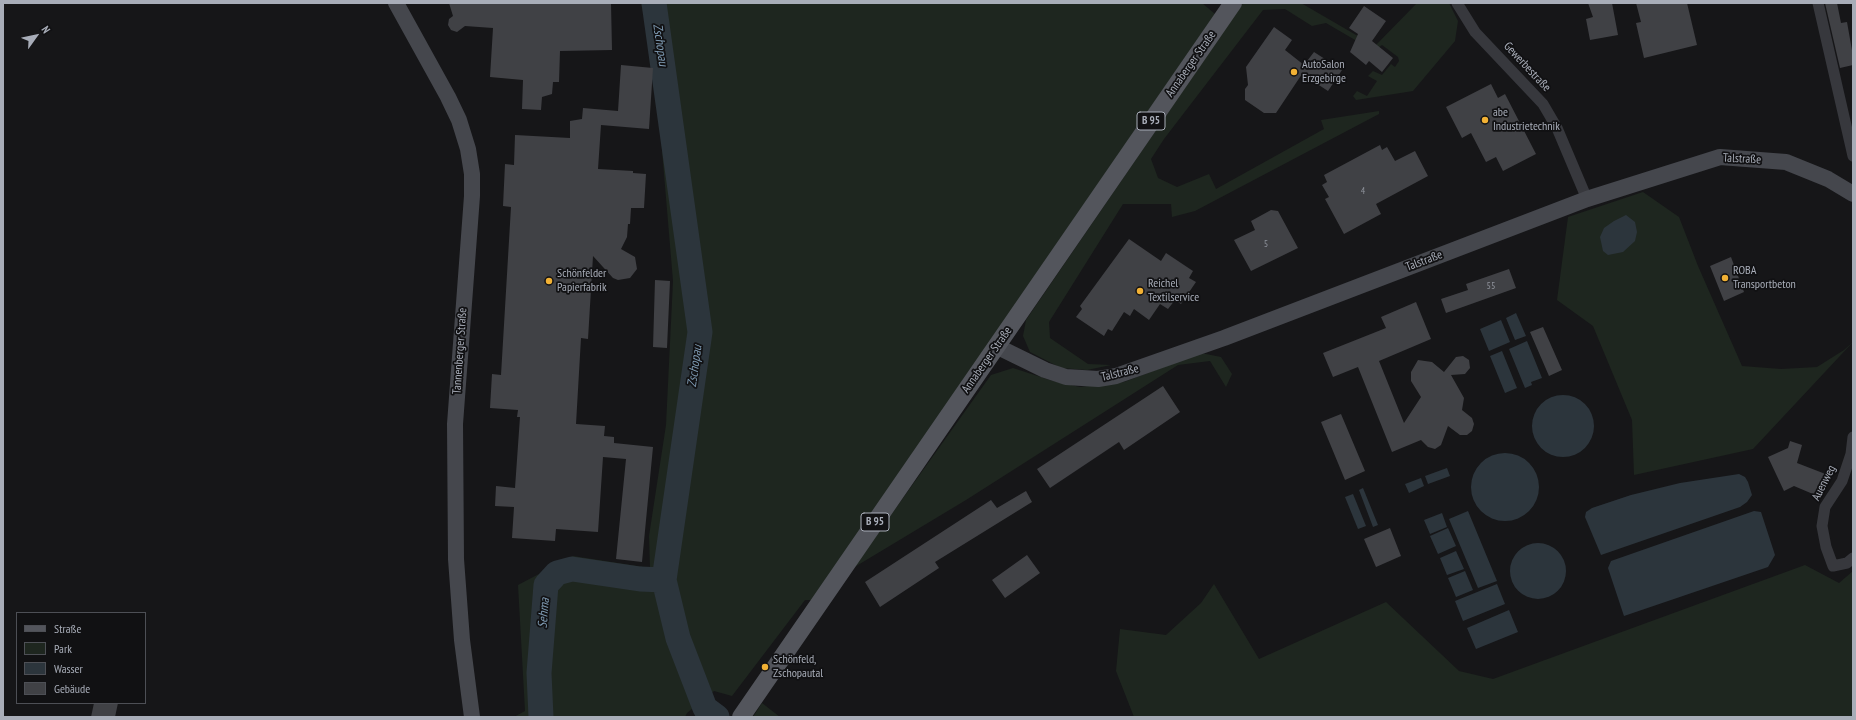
<!DOCTYPE html>
<meta charset="utf-8">
<style>
body{margin:0}
#map{position:relative;width:1856px;height:720px;overflow:hidden;background:#161618;font-family:"PT Sans Narrow",sans-serif}
canvas{display:block}
.frame{position:absolute;inset:0;border:4px solid #a8adb8;pointer-events:none}
.legend{position:absolute;left:16px;top:612px;width:130px;height:92px;box-sizing:border-box;background:#111113;border:1px solid #4d4f55;margin:0;padding:5px 7px;list-style:none;font-size:12px;color:#a8adb8}
.legend li{display:flex;align-items:center;gap:8px;height:20px}
.legend b{width:20px;border:1px solid #4d4f55}
.north{position:absolute;left:16px;top:16px;width:40px;height:40px;-webkit-text-stroke:3px #111113;paint-order:stroke;rotate:57deg;font-size:11px;font-weight:700;line-height:16px;text-align:center;color:#a8adb8}
.north::after{content:'';display:block;margin:auto;width:14px;height:18px;background:#a8adb8;clip-path:polygon(50% 0,100% 100%,50% 72%,0 100%)}
</style>
<div id="map">
<canvas width="1856" height="720"></canvas>
<div class="frame"></div>
<ul class="legend">
<li><b style="height:5px;background:#53555c"></b>Straße</li>
<li><b style="height:11px;background:#1e261f"></b>Park</li>
<li><b style="height:11px;background:#2c353c"></b>Wasser</li>
<li><b style="height:11px;background:#404145"></b>Gebäude</li>
</ul>
<div class="north">N</div>
</div>
<script>
const c = document.querySelector('canvas').getContext('2d');
c.lineJoin = 'round';
function fillPath(path, color) {
  c.fillStyle = color;
  c.fill(path, 'evenodd');
}
function poly(rows) {
  const path = new Path2D();
  for (const r of rows) {
    if (r.length === 3) {
      path.moveTo(r[0] + r[2], r[1]);
      path.arc(r[0], r[1], r[2], 0, 2 * Math.PI);
      continue;
    }
    path.moveTo(r[0], r[1]);
    for (let i = 2; i < r.length; i += 2) path.lineTo(r[i], r[i + 1]);
  }
  return path;
}
function stroke(path, color, width, dash) {
  c.strokeStyle = color;
  c.lineWidth = width;
  c.lineCap = dash ? 'butt' : 'round';
  c.setLineDash(dash || []);
  c.stroke(path);
}
function label(font, color, halo, rows, align = 'center') {
  c.font = font + ' "PT Sans Narrow",sans-serif';
  c.lineWidth = 3.5;
  c.setLineDash([]);
  c.textBaseline = 'middle';
  c.strokeStyle = halo;
  c.fillStyle = color;
  for (const [text, x, y, turn = 0] of rows) {
    c.save();
    c.translate(x, y);
    c.rotate((+turn || 0) * Math.PI / 180);
    c.textAlign = isNaN(turn) ? turn : align;
    if (halo) c.strokeText(text, 0, 0);
    c.fillText(text, 0, 0);
    c.restore();
  }
}
fillPath(poly([
 [641,3,1202,3,1215,14,812,600,805,600,732,696,714,691,687,713,685,717,514,717,525,711,518,585,573,556,650,568,649,536,666,425,673,281,655,67],
 [1243,3,1301,3,1375,46,1417,3,1449,3,1458,21,1455,41,1413,91,1356,100,1353,96,1357,91,1367,96,1377,81,1368,76,1373,71,1382,75,1391,64,1395,67,1399,61,1398,57,1382,45,1374,51,1326,23,1312,26,1285,9,1263,10,1164,139,1151,159,1158,178,1177,187,1209,174,1216,189,1324,129,1321,120,1379,111,1379,114,1195,211,1172,217,1171,204,1123,204,1049,322,1050,338,1088,364,1111,365,1087,370,1061,368,1030,352,1023,336,1026,320],
 [1643,192,1679,217,1698,266,1742,366,1781,369,1817,367,1844,350,1853,342,1853,338,1853,342,1753,449,1634,475,1632,420,1593,326,1557,300,1568,217],
 [1201,353,1221,357,1232,374,1226,387,1210,361,1178,365,966,500,853,568,991,375,1013,368,1053,381,1080,387,1124,382],
 [1805,565,1839,583,1853,571,1853,717,1134,717,1116,671,1120,629,1166,635,1201,603,1214,584,1259,659,1386,602,1459,671,1493,679],
 [762,703,780,717,753,717]
]), '#1e261f');
fillPath(poly([
 [1626,215,1635,222,1637,232,1635,241,1623,252,1608,255,1603,251,1600,237,1604,228,1614,221],
 [1516,313,1526,336,1515,340,1506,318],
 [1501,320,1510,342,1489,351,1480,329],
 [1527,341,1542,378,1531,382,1532,385,1525,388,1509,349],
 [1502,351,1517,388,1505,393,1490,356],
 [1563,426,31],
 [1505,487,34],
 [1447,468,1450,476,1428,484,1425,476],
 [1739,474,1745,477,1748,482,1752,495,1747,502,1740,507,1601,555,1585,517,1586,512,1592,508,1631,495,1680,483],
 [1421,478,1424,486,1409,493,1405,484],
 [1363,488,1378,525,1373,527,1359,490],
 [1353,494,1366,526,1358,529,1345,497],
 [1468,511,1497,581,1478,588,1449,519],
 [1754,511,1761,512,1775,555,1768,567,1624,616,1608,568,1611,561],
 [1442,513,1447,527,1430,534,1424,520],
 [1448,528,1456,546,1438,554,1430,536],
 [1538,571,28],
 [1456,551,1464,569,1447,575,1440,558],
 [1465,571,1473,590,1456,597,1448,578],
 [1497,584,1505,604,1463,621,1455,601],
 [1509,610,1518,632,1476,649,1467,628]
]), '#2c353c');
stroke(poly([
 [654,3,700,332,664,580,678,638,705,708,717,717],
 [541,717,539,673,546,585,557,573,572,569,640,579,664,580]
]), '#2c353c', 25);
fillPath(poly([
 [449,3,611,3,612,50,560,51,559,82,553,82,552,94,542,97,541,110,522,109,523,80,490,77,493,28,465,26,457,32,451,30,448,25,449,19,453,16],
 [1588,3,1612,3,1618,35,1590,40,1586,19,1593,17],
 [1636,3,1687,3,1697,45,1644,58,1636,23,1641,22],
 [1825,3,1837,3,1841,23,1847,22,1853,56,1853,65,1840,68],
 [1364,6,1386,21,1372,41,1393,58,1382,72,1369,61,1366,65,1350,52,1358,34,1349,28],
 [1274,27,1292,40,1285,50,1304,65,1314,52,1342,70,1328,91,1302,74,1276,113,1264,113,1245,100,1245,89,1248,85,1246,67],
 [621,65,653,68,649,129,601,125,598,169,633,171,633,173,646,174,644,208,631,208,630,224,628,224,627,237,621,249,635,257,637,269,630,278,618,280,613,278,593,256,588,339,581,338,576,424,605,426,604,436,614,437,614,443,653,447,642,562,616,559,626,459,603,457,598,532,556,529,555,541,512,538,514,507,495,506,496,486,515,488,520,417,517,417,518,410,490,408,492,374,501,375,511,207,503,206,505,164,514,165,515,135,570,138,570,121,582,119,583,108,618,111],
 [1491,84,1498,98,1505,94,1536,154,1503,171,1496,157,1486,162,1471,133,1462,138,1446,107],
 [1380,145,1382,150,1387,147,1395,161,1415,151,1428,176,1376,204,1381,214,1344,234,1325,199,1329,197,1322,185,1327,182,1324,175],
 [1271,210,1278,211,1298,248,1251,271,1234,240,1255,230,1251,221],
 [1129,239,1161,261,1166,253,1193,271,1189,278,1196,282,1181,304,1175,300,1168,309,1160,304,1149,320,1134,309,1130,316,1124,312,1112,331,1108,329,1104,336,1076,317,1082,309,1080,306],
 [1731,257,1744,292,1724,301,1710,266],
 [1509,269,1516,288,1446,313,1441,299,1468,290,1466,284],
 [655,280,670,281,667,348,653,347],
 [1416,302,1431,339,1379,361,1404,423,1421,397,1411,381,1411,372,1418,360,1432,362,1444,372,1456,357,1463,356,1469,360,1470,368,1465,374,1451,375,1464,398,1462,410,1472,418,1474,424,1472,431,1467,435,1460,435,1448,426,1441,445,1435,449,1428,447,1421,440,1392,452,1358,367,1333,377,1323,353,1386,328,1381,317],
 [1543,327,1562,370,1549,376,1530,332],
 [1163,386,1180,412,1124,450,1119,442,1050,488,1037,469],
 [1341,414,1365,471,1345,480,1321,422],
 [1790,441,1802,445,1797,463,1828,475,1820,497,1794,486,1784,491,1768,457,1788,448],
 [1026,491,1032,502,935,562,939,568,880,607,865,582,991,500,997,508],
 [1390,528,1401,556,1376,567,1364,539],
 [1027,555,1040,573,1005,598,992,580],
 [94,703,118,703,115,717,91,717]
]), '#404145');
stroke(poly([
 [1457,3,1475,32,1543,104,1557,128,1587,199],
 [1818,3,1853,156],
 [1853,437,1851,454,1842,481,1825,507,1822,526,1826,547,1833,566,1847,563,1853,558]
]), '#37383d', 11);
stroke(poly([
 [396,3,448,97,459,120,468,149,472,174,472,196,455,424,456,559,462,640,472,717],
 [996,346,1045,370,1066,377,1098,379,1116,376,1224,338,1587,199,1720,157,1786,162,1828,179,1853,194]
]), '#45474d', 16);
stroke(poly([
 [741,717,1233,3]
]), '#53555c', 18);
for (const [x, y, r, color] of [
 [1294,72,4,"#f2b134"],
 [1485,120,4,"#f2b134"],
 [1725,278,4,"#f2b134"],
 [549,281,4,"#f2b134"],
 [1140,291,4,"#f2b134"],
 [765,667,4,"#f2b134"]
]) {
  const dot = new Path2D();
  dot.arc(x, y, r, 0, 2 * Math.PI);
  c.fillStyle = color;
  c.fill(dot);
  stroke(dot, '#111113', 1.5);
}
label('10px', '#8e929b', null, [
 ["4",1363,191],
 ["5",1266,244],
 ["55",1491,286]
]);
for (const [x, y, w] of [
 [1151,121,28],
 [875,522,28]
]) {
  const box = new Path2D();
  box.roundRect(x - w / 2, y - 9, w, 18, 3);
  c.fillStyle = '#111113';
  c.fill(box);
  stroke(box, '#a8adb8', 1);
}
label('bold 11px', '#a8adb8', null, [
 ["B 95",1151,121],
 ["B 95",875,522]
]);
label('12px', '#a8adb8', '#111113', [
 ["Annaberger Straße",1191,64,-55],
 ["Gewerbestraße",1527,67,47],
 ["Talstraße",1742,159,3],
 ["Talstraße",1424,261,-21],
 ["Tannenberger Straße",460,351,-86],
 ["Annaberger Straße",987,360,-55],
 ["Talstraße",1120,373,-14],
 ["Auenweg",1824,483,-63]
]);
label('12px', '#a8adb8', '#111113', [
 ["AutoSalon",1302,65],
 ["Erzgebirge",1302,79],
 ["abe",1493,113],
 ["Industrietechnik",1493,127],
 ["ROBA",1733,271],
 ["Transportbeton",1733,285],
 ["Schönfelder",557,274],
 ["Papierfabrik",557,288],
 ["Reichel",1148,284],
 ["Textilservice",1148,298],
 ["Schönfeld,",773,660],
 ["Zschopautal",773,674]
], 'left');
label('italic 13px', '#7f9bb3', '#111113', [
 ["Zschopau",660,45,82],
 ["Zschopau",695,366,-82],
 ["Sehma",544,613,-85]
]);
</script>
